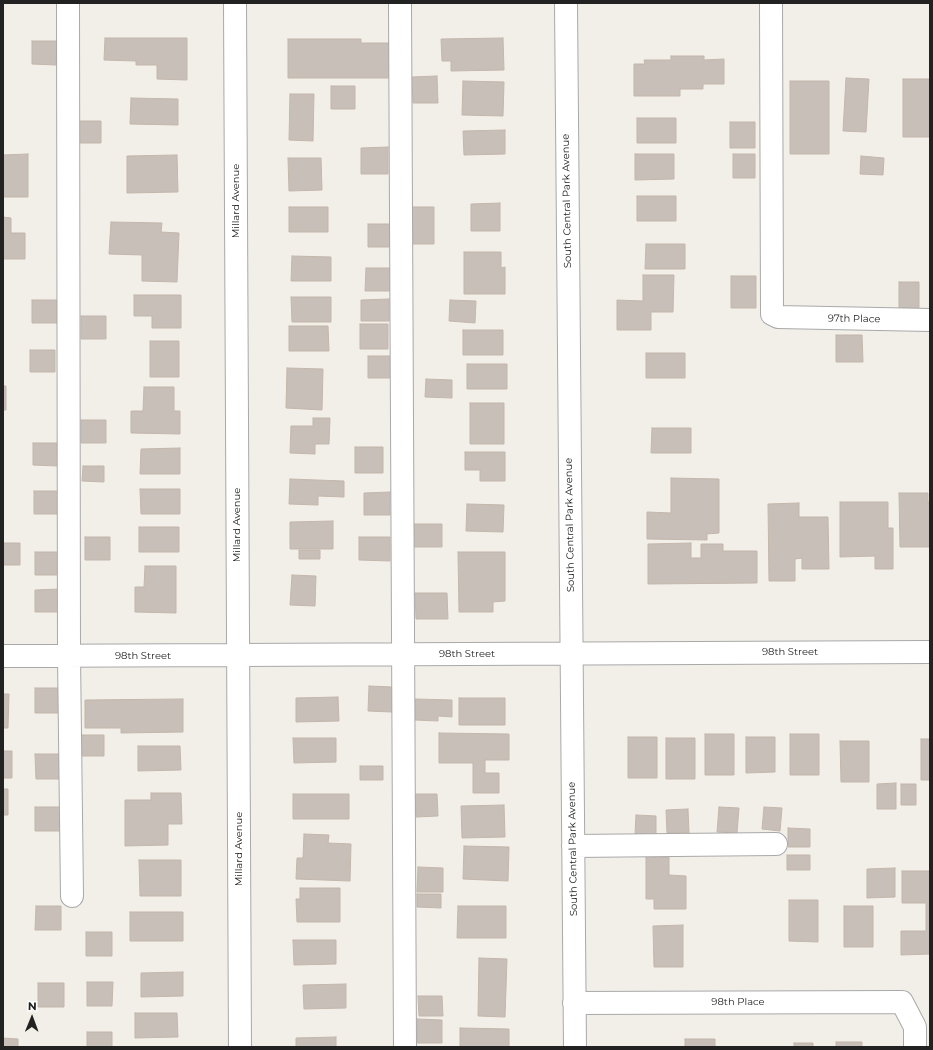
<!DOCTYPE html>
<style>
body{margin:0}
#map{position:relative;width:933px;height:1050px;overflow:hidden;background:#f2efe9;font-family:Montserrat,sans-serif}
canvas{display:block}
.frame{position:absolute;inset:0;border:4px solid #222;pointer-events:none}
.north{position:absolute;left:12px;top:998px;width:40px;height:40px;-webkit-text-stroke:3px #fff;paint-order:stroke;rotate:1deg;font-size:11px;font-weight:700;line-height:16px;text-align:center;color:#222}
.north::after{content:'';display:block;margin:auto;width:14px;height:18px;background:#222;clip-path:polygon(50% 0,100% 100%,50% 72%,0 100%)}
</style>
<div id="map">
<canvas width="933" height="1050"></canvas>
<div class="frame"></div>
<div class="north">N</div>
</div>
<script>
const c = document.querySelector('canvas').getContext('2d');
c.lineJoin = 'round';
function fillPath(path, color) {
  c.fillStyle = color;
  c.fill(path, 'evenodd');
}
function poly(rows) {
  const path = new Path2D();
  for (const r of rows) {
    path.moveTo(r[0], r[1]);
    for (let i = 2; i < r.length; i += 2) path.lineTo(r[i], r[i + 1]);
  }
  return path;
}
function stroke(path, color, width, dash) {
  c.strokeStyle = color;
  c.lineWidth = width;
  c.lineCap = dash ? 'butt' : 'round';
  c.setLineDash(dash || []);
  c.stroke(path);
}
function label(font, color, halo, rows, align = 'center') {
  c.font = font + ' Montserrat,sans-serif';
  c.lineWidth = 3;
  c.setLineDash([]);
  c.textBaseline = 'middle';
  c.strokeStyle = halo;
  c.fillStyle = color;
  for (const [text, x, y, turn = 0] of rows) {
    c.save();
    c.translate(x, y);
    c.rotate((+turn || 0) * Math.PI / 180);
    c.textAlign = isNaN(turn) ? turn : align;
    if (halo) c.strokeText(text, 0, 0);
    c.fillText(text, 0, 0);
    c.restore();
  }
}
const building = poly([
 [105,38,187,38,187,80,157,79,157,65,136,65,136,61,104,60,105,38],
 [503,38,504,70,451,71,451,61,442,61,441,39,503,38],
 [288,39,361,39,361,43,390,43,391,78,288,78,288,39],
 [32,41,57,41,56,65,32,64,32,41],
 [671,56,704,56,704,60,724,59,724,84,703,84,703,89,680,89,680,96,634,96,634,64,645,64,644,60,671,60,671,56],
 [437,76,438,103,413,103,412,77,437,76],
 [846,78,869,79,866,132,843,131,846,78],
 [903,79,930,79,930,137,903,137,903,79],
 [463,81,504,82,503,116,462,115,463,81],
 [790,81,829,81,829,154,790,154,790,81],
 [331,86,355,86,355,109,331,109,331,86],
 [290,94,314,94,313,141,289,140,290,94],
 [131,98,178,99,178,125,130,124,131,98],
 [637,118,676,118,676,143,637,143,637,118],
 [79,121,101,121,101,143,79,143,79,121],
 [730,122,755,122,755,148,730,148,730,122],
 [505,130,505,154,464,155,463,131,505,130],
 [388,147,388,174,361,174,361,148,388,147],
 [28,154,28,197,3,197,3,155,28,154],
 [635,154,674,154,674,179,635,180,635,154],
 [733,154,755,154,755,178,733,178,733,154],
 [177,155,178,192,127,193,127,156,177,155],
 [861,156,884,158,883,175,860,174,861,156],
 [288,158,321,158,322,190,289,191,288,158],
 [637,196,676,196,676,221,637,221,637,196],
 [500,203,500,231,471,231,471,204,500,203],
 [289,207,328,207,328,232,289,232,289,207],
 [412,207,434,207,434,244,413,244,412,207],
 [3,217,11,218,11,233,25,233,25,259,3,259,3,217],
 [111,222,162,223,161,232,179,233,177,282,142,281,142,255,109,254,111,222],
 [368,224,390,224,390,247,368,247,368,224],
 [646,244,685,244,685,269,645,269,646,244],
 [464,252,501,252,501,268,505,267,505,294,464,294,464,252],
 [292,256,331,257,331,281,291,281,292,256],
 [366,268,391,268,391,291,365,291,366,268],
 [643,275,674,275,673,312,651,312,651,330,617,330,617,300,643,301,643,275],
 [731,276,756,276,756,308,731,308,731,276],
 [899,282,919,282,919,308,899,308,899,282],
 [134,295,181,295,181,328,152,328,152,316,134,316,134,295],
 [291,297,331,297,331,322,292,322,291,297],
 [389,299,389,321,361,321,361,300,389,299],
 [32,300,57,300,57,323,32,323,32,300],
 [450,300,476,301,475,323,449,321,450,300],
 [81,316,106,316,106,339,81,339,81,316],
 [360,324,388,324,388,349,360,349,360,324],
 [289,326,328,326,329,351,289,351,289,326],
 [463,330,503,330,503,355,463,355,463,330],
 [836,335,862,335,863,362,836,362,836,335],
 [150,341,179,341,179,377,150,377,150,341],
 [30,350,55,350,55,372,30,372,30,350],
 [646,353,685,353,685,378,646,378,646,353],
 [368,356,391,356,391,378,368,378,368,356],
 [467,364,507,364,507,389,467,389,467,364],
 [287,368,323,369,322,410,286,408,287,368],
 [426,379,452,380,452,398,425,397,426,379],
 [3,386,6,386,6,410,3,410,3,386],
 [144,387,174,387,174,411,180,411,180,434,131,433,131,411,143,411,144,387],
 [470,403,504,403,504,444,470,444,470,403],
 [313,418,330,418,329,444,315,444,315,454,290,453,291,426,313,426,313,418],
 [81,420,106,420,106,443,81,443,81,420],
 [652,428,691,428,691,453,651,453,652,428],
 [33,443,57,443,58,466,33,465,33,443],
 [355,447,383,447,383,473,355,473,355,447],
 [180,448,180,474,140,474,141,449,180,448],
 [465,452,505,452,505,481,480,481,480,470,465,470,465,452],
 [83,466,104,466,104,482,82,481,83,466],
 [671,478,719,479,719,533,707,534,707,540,647,539,647,512,671,513,671,478],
 [290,479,344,481,344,497,318,496,318,505,289,504,290,479],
 [140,489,180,489,180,514,141,514,140,489],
 [34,491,59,491,58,514,34,514,34,491],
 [390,492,390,515,364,515,364,493,390,492],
 [899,493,928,493,928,502,930,502,930,547,900,547,899,493],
 [840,502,888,502,888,528,893,528,893,569,875,569,875,556,840,557,840,502],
 [799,503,799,517,828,517,829,569,802,569,802,558,795,559,795,581,769,581,768,504,799,503],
 [467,504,504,505,503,532,466,531,467,504],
 [333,521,333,549,290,549,290,522,333,521],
 [414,524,442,524,442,547,413,547,414,524],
 [139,527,179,527,179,552,139,552,139,527],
 [85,537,110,537,110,560,85,560,85,537],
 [359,537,390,537,390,561,359,560,359,537],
 [3,543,20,543,20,565,3,565,3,543],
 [691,543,691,558,701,558,701,544,723,544,723,551,757,551,757,583,648,584,648,544,691,543],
 [299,550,320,550,320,559,299,559,299,550],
 [35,552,60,552,60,575,35,575,35,552],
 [458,552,505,552,505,601,493,602,493,612,459,612,458,552],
 [145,566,176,566,176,613,135,612,135,587,144,587,145,566],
 [292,575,316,576,315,606,290,605,292,575],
 [60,589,60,612,35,612,35,590,60,589],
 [415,593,447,593,448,619,416,619,415,593],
 [369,686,392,687,392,712,368,711,369,686],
 [35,688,61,688,61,713,35,713,35,688],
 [3,694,9,694,8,728,3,728,3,694],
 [338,697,339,721,296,722,296,698,338,697],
 [459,698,505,698,505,725,459,725,459,698],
 [183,699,183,732,121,733,121,728,85,728,85,700,183,699],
 [415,699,452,700,452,717,438,716,438,721,415,720,415,699],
 [439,733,509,734,509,760,485,760,485,773,499,773,499,793,473,793,473,763,439,763,439,733],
 [705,734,734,734,734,775,705,775,705,734],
 [790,734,819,734,819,775,790,775,790,734],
 [81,735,104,735,104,756,82,756,81,735],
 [628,737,657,737,657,778,628,778,628,737],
 [746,737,775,737,775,772,746,773,746,737],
 [293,738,336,738,336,762,294,763,293,738],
 [666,738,695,738,695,779,666,779,666,738],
 [921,739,930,739,930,780,921,780,921,739],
 [840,741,869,741,869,782,841,782,840,741],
 [138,746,180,746,181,770,138,771,138,746],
 [3,751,12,751,12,778,3,778,3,751],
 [35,754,61,754,61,779,36,779,35,754],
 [360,766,383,766,383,780,360,780,360,766],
 [896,783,896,809,877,809,877,784,896,783],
 [901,784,916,784,916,805,901,805,901,784],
 [3,789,8,789,8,815,3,815,3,789],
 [151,793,181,793,182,824,168,824,168,845,125,846,125,800,151,800,151,793],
 [293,794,349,794,349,819,293,819,293,794],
 [415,794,437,794,438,816,416,817,415,794],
 [504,805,505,837,462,838,461,806,504,805],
 [35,807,61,807,61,831,35,831,35,807],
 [719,807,739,808,737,833,717,832,719,807],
 [764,807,782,808,780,831,762,829,764,807],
 [688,809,689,833,667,833,666,810,688,809],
 [636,815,656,816,656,835,635,834,636,815],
 [788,828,810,829,810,847,788,847,788,828],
 [304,834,329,835,328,843,351,844,350,881,296,879,297,858,303,858,304,834],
 [464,846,509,847,508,881,463,879,464,846],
 [787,855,810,855,810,870,787,870,787,855],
 [646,857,669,857,669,875,686,876,686,909,654,909,654,899,646,899,646,857],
 [139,860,181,860,181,896,140,896,139,860],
 [418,867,443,868,443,892,417,892,418,867],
 [895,868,895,897,867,898,867,869,895,868],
 [902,871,930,871,930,954,901,955,901,931,926,931,926,903,902,903,902,871],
 [300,888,340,888,340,922,297,922,296,899,300,899,300,888],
 [417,894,441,894,441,908,417,907,417,894],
 [789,900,818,900,818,942,789,941,789,900],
 [36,906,61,906,61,930,35,930,36,906],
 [458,906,506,906,506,938,457,938,458,906],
 [844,906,873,906,873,947,844,947,844,906],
 [130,912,183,912,183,941,130,941,130,912],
 [683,925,683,967,654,967,653,926,683,925],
 [86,932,112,932,112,956,86,956,86,932],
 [293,940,336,940,336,964,294,965,293,940],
 [479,958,507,959,505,1017,478,1016,479,958],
 [183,972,183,996,141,997,141,973,183,972],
 [87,982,113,982,112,1006,87,1006,87,982],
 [38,983,64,983,64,1007,38,1007,38,983],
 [346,984,346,1008,304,1009,303,985,346,984],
 [418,996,442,996,443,1016,419,1016,418,996],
 [135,1013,177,1013,178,1037,135,1038,135,1013],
 [417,1019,442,1020,442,1043,417,1043,417,1019],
 [460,1028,509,1029,509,1047,460,1047,460,1028],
 [87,1032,112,1032,112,1047,87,1047,87,1032],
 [336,1037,336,1047,296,1047,296,1038,336,1037],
 [3,1038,18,1039,18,1047,3,1047,3,1038],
 [685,1039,715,1039,715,1047,685,1047,685,1039],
 [836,1042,862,1042,862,1047,836,1047,836,1042],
 [794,1043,813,1043,813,1047,794,1047,794,1043]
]);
fillPath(building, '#c7bfb8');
stroke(building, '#c4b6ab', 1);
const minor = poly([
 [68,3,69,656,72,896],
 [235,3,240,1047],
 [400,3,405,1047],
 [566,3,575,1047],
 [771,3,772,314,778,317,930,320],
 [3,656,930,652],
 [573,846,776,844],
 [574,1003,902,1002,915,1027,915,1047]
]);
stroke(minor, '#a9a9a9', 24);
stroke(minor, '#fff', 22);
label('10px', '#222', '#fff', [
 ["Millard Avenue",236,201,-90],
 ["South Central Park Avenue",567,201,-91],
 ["97th Place",854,319,1],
 ["Millard Avenue",237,525,-90],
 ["South Central Park Avenue",570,525,-91],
 ["98th Street",790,652],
 ["98th Street",467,654],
 ["98th Street",143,656],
 ["Millard Avenue",239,849,-90],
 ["South Central Park Avenue",573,849,-91],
 ["98th Place",738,1002]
]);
</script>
